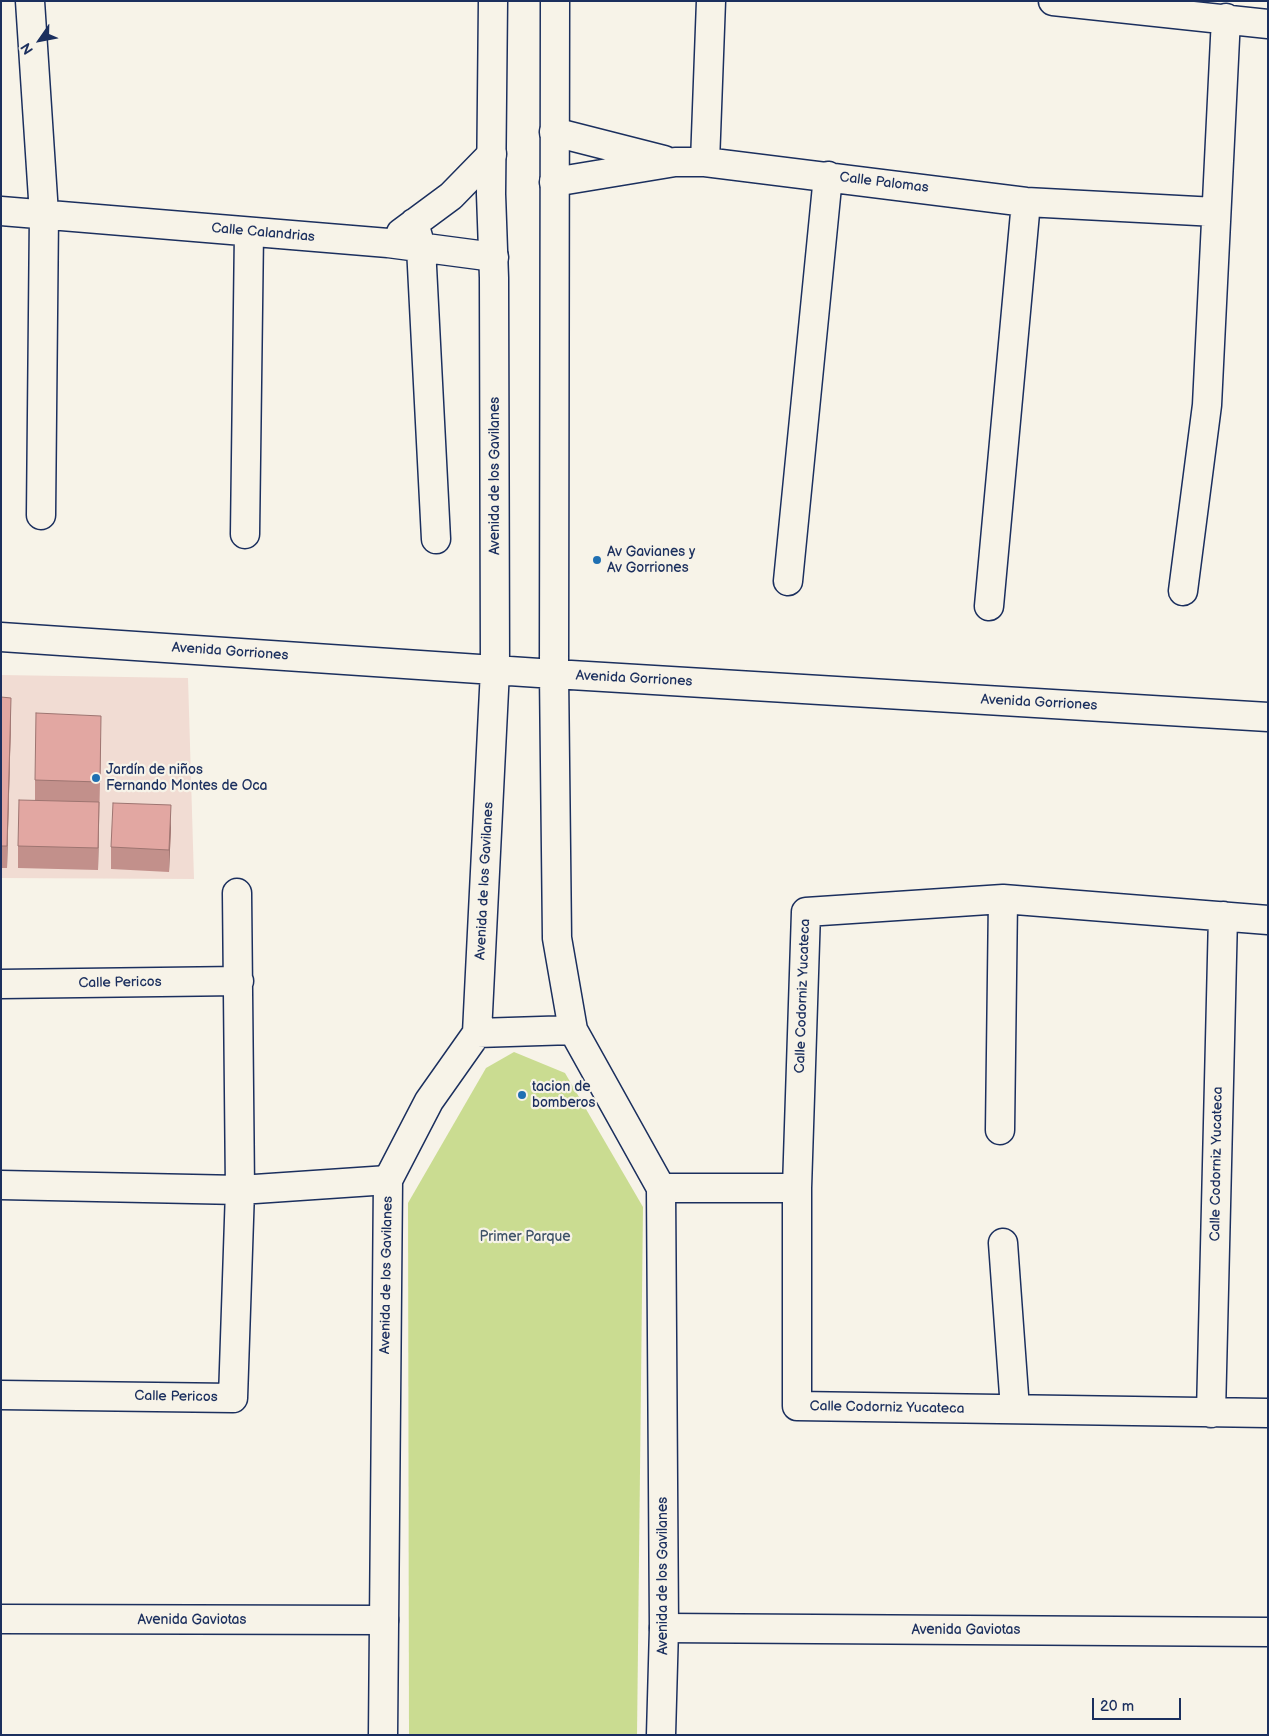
<!DOCTYPE html>
<meta charset="utf-8">
<style>
body{margin:0}
#map{position:relative;width:1269px;height:1736px;overflow:hidden;background:#f7f3e8;font-family:"Balsamiq Sans",sans-serif}
canvas{display:block}
.frame{position:absolute;inset:0;border:2px solid #1b2f5e;pointer-events:none}
.north{position:absolute;left:15px;top:15px;width:50px;height:50px;-webkit-text-stroke:4px #f7f3e8;paint-order:stroke;rotate:237deg;font-size:14px;font-weight:700;line-height:20px;text-align:center;color:#1b2f5e}
.north::after{content:'';display:block;margin:auto;width:18px;height:22px;background:#1b2f5e;clip-path:polygon(50% 0,100% 100%,50% 72%,0 100%)}
.scale{position:absolute;left:1092px;top:1698px;width:89px;height:22px;box-sizing:border-box;border:2px solid #1b2f5e;border-top:0;padding-left:6px;font-size:15px;line-height:18px;white-space:nowrap;color:#1b2f5e;-webkit-text-stroke:4px #f7f3e8;paint-order:stroke}
</style>
<div id="map">
<canvas width="1269" height="1736"></canvas>
<div class="frame"></div>
<div class="north">N</div>
<div class="scale">20 m</div>
</div>
<script>
const c = document.querySelector('canvas').getContext('2d');
c.lineJoin = 'round';
function fillPath(path, color) {
  c.fillStyle = color;
  c.fill(path, 'evenodd');
}
function poly(rows) {
  const path = new Path2D();
  for (const r of rows) {
    path.moveTo(r[0], r[1]);
    for (let i = 2; i < r.length; i += 2) path.lineTo(r[i], r[i + 1]);
  }
  return path;
}
function stroke(path, color, width, dash) {
  c.strokeStyle = color;
  c.lineWidth = width;
  c.lineCap = dash ? 'butt' : 'round';
  c.setLineDash(dash || []);
  c.stroke(path);
}
function label(font, color, halo, rows, align = 'center') {
  c.font = font + ' "Balsamiq Sans",sans-serif';
  c.lineWidth = 4.5;
  c.setLineDash([]);
  c.textBaseline = 'middle';
  c.strokeStyle = halo;
  c.fillStyle = color;
  for (const [text, x, y, turn = 0] of rows) {
    c.save();
    c.translate(x, y);
    c.rotate((+turn || 0) * Math.PI / 180);
    c.textAlign = isNaN(turn) ? turn : align;
    if (halo) c.strokeText(text, 0, 0);
    c.fillText(text, 0, 0);
    c.restore();
  }
}
fillPath(poly([
 [1,675,188,678,194,879,1,878]
]), '#f1dcd3');
fillPath(poly([
 [514,1052,565,1073,643,1207,637,1735,409,1735,408,1203,486,1068]
]), '#cadc91');
const street = poly([
 [30,1,44,214,41,515],
 [1053,1,1268,24],
 [554,132,664,160],
 [705,162,711,1],
 [554,182,675,162,705,162,1026,202,1216,212],
 [1,211,388,243,494,257],
 [414,223,421,247,436,539],
 [401,233,451,196,492,154],
 [245,534,249,232],
 [788,581,828,176],
 [1183,591,1207,405,1226,18],
 [989,606,1026,202],
 [1,984,239,981],
 [1000,1130,1003,899],
 [1,1185,240,1190,388,1180],
 [661,1188,797,1188,806,912,1003,899,1268,920],
 [797,1188,797,1406,1268,1413],
 [1003,1243,1015,1409],
 [1,1395,233,1398,240,1190,237,893],
 [1211,1413,1223,916],
 [1,1619,384,1620],
 [664,1628,1268,1632]
]);
const secondary = poly([
 [555,1,554,674,557,938,573,1030,661,1188,664,1628,661,1735],
 [1,637,554,674,1268,717],
 [477,1033,573,1030],
 [383,1735,388,1180,429,1101,477,1033,495,670,494,278,491,194,493,1]
]);
stroke(street, '#1b2f5e', 31);
stroke(secondary, '#1b2f5e', 31);
stroke(street, '#f7f3e8', 28);
stroke(secondary, '#f7f3e8', 28);
fillPath(poly([
 [1,697,11,720,7,868,1,868],
 [101,738,98,870,18,868,18,846,35,800,35,780],
 [171,827,169,872,111,869,111,847]
]), '#c2908b');
fillPath(poly([
 [11,698,11,720,7,868,7,846],
 [99,802,99,824,98,870,98,848],
 [171,805,171,827,169,872,169,850]
]), '#9e7571');
const building = poly([
 [1,697,11,698,7,846,1,846,1,697],
 [36,713,101,716,100,782,35,780,36,713],
 [19,800,99,802,98,848,18,846,19,800],
 [113,803,171,805,169,850,111,847,113,803]
]);
fillPath(building, '#e2a7a2');
stroke(building, '#9e7571', 1);
for (const [x, y, r, color] of [
 [597,560,5,"#1f6fb2"],
 [96,778,5,"#1f6fb2"],
 [522,1095,5,"#1f6fb2"]
]) {
  const dot = new Path2D();
  dot.arc(x, y, r, 0, 2 * Math.PI);
  c.fillStyle = color;
  c.fill(dot);
  stroke(dot, '#f7f3e8', 2);
}
label('14px', '#1b2f5e', '#f7f3e8', [
 ["Calle Palomas",884,183,7],
 ["Calle Calandrias",263,233,5],
 ["Avenida de los Gavilanes",495,476,-90],
 ["Avenida Gorriones",230,652,4],
 ["Avenida Gorriones",634,679,3],
 ["Avenida Gorriones",1039,703,3],
 ["Avenida de los Gavilanes",485,881,-87],
 ["Calle Pericos",120,983,-1],
 ["Calle Codorniz Yucateca",803,996,-88],
 ["Calle Codorniz Yucateca",1217,1164,-89],
 ["Avenida de los Gavilanes",387,1275,-89],
 ["Calle Pericos",176,1397,1],
 ["Calle Codorniz Yucateca",887,1408,1],
 ["Avenida de los Gavilanes",663,1576,-90],
 ["Avenida Gaviotas",192,1620],
 ["Avenida Gaviotas",966,1630]
]);
label('14px', '#1b2f5e', '#f7f3e8', [
 ["Av Gavianes y",607,552],
 ["Av Gorriones",607,568],
 ["Jardín de niños",106,770],
 ["Fernando Montes de Oca",106,786],
 ["tacion de",532,1087],
 ["bomberos",532,1103]
], 'left');
label('14px', '#3e5268', '#f7f3e8', [
 ["Primer Parque",525,1237]
]);
</script>
